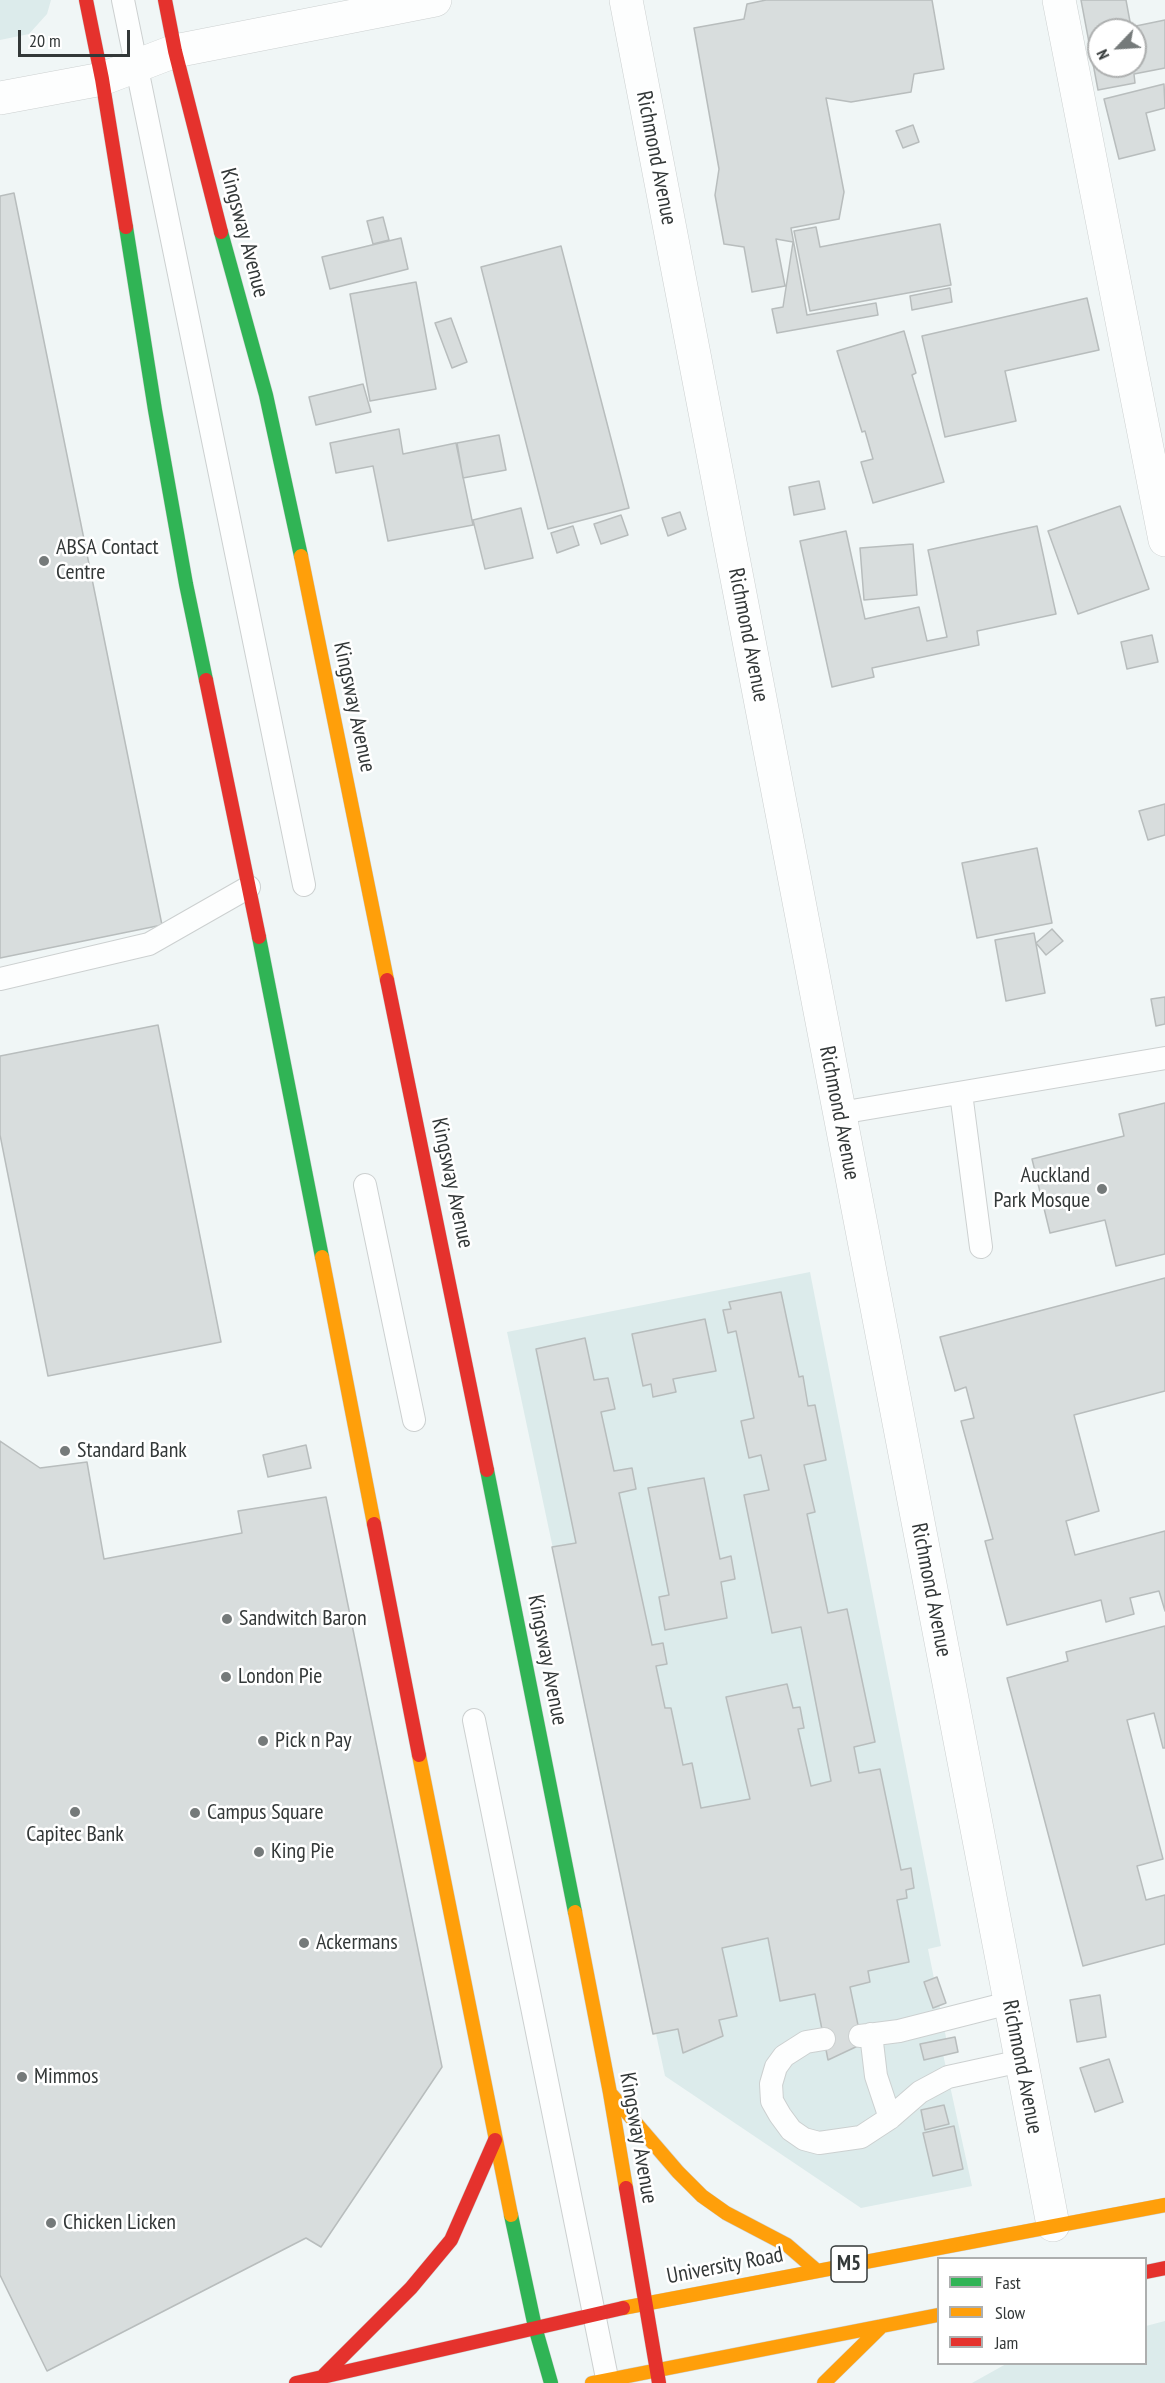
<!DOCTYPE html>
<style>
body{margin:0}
#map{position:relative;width:1165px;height:2383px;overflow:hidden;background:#f0f6f6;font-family:"PT Sans Narrow",sans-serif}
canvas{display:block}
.legend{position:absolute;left:937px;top:2257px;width:210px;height:108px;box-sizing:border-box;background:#fff;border:2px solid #adafaf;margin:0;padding:8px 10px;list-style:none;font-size:18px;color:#333838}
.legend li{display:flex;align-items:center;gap:12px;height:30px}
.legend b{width:30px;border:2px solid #adafaf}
.north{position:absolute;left:1087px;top:18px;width:60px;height:60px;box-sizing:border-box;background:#fff;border:2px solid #adafaf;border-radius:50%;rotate:245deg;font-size:16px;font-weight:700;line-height:24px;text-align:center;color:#333838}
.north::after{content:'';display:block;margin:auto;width:21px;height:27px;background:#757a7a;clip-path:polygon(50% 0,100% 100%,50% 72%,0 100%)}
.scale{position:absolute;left:18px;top:30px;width:112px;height:27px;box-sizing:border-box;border:3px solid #333838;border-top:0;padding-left:8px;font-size:18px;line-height:21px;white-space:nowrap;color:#333838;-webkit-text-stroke:4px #fff;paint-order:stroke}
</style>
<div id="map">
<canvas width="1165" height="2383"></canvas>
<ul class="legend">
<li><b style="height:8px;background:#30b455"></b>Fast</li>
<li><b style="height:8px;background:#ff9f0a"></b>Slow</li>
<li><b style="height:8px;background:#e5322d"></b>Jam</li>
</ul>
<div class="north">N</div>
<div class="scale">20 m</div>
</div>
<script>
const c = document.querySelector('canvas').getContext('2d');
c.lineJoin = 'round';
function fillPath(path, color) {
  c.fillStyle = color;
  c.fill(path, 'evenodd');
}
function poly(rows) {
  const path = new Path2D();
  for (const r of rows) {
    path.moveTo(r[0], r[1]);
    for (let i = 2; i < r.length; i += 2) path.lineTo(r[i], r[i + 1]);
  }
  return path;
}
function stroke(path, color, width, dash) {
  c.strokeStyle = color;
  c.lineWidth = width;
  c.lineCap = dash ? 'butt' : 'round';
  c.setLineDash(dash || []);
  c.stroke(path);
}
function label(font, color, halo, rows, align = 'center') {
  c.font = font + ' "PT Sans Narrow",sans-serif';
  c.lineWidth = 5;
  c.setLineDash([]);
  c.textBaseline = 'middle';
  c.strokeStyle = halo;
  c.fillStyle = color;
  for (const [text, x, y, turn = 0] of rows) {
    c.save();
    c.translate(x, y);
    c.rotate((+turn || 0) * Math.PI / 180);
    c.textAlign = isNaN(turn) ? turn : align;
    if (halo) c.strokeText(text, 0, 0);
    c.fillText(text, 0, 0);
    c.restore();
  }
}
fillPath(poly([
 [0,0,51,0,47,14,29,34,0,40],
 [810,1272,941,1946,928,1949,949,2052,943,2054,972,2186,861,2208,665,2076,507,1332],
 [1165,2321,1165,2383,972,2383,1006,2364,1146,2364,1146,2326]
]), '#dcebeb');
const building = poly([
 [766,0,932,0,944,69,914,74,911,92,851,102,826,98,844,192,839,219,791,228,807,315,876,303,878,315,777,333,772,309,783,307,793,242,776,239,785,286,752,292,744,247,724,244,715,195,719,169,694,28,744,19,747,4,766,0],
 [1081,0,1126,0,1131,27,1165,20,1165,68,1134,74,1135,83,1098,90,1081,0],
 [1099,30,1135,30,1135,66,1099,66,1099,30],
 [1164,84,1165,108,1146,113,1155,150,1119,159,1104,99,1164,84],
 [913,125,919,142,903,148,896,131,913,125],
 [14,193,162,925,0,958,0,196,14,193],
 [383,217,389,240,373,244,367,221,383,217],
 [940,224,951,285,810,311,794,231,816,227,820,247,940,224],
 [401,238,408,269,330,289,322,257,401,238],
 [561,246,629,508,548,529,481,267,561,246],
 [416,282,436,389,370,401,350,294,416,282],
 [950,288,952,302,912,310,910,296,950,288],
 [1087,298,1099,350,1005,371,1016,421,945,437,922,336,1087,298],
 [451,318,467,362,452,368,435,323,451,318],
 [904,331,916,373,912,375,944,482,873,503,861,462,873,459,865,431,862,432,837,351,904,331],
 [363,384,371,412,316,425,309,397,363,384],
 [399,429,403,454,456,443,473,525,388,541,373,466,336,473,330,443,399,429],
 [499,435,506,470,463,478,457,443,499,435],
 [819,481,825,509,794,515,789,487,819,481],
 [1120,506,1149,589,1078,614,1048,531,1120,506],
 [521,508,533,558,485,569,473,520,521,508],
 [680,512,686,529,668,536,662,518,680,512],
 [621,515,628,535,601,544,594,524,621,515],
 [573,526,579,545,557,553,551,533,573,526],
 [1037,526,1056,614,977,631,979,645,872,668,874,677,832,687,800,541,846,531,865,619,919,607,927,641,947,637,928,550,1037,526],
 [913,544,917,595,864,600,860,548,913,544],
 [1152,635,1158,662,1127,669,1121,642,1152,635],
 [1165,804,1165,835,1148,840,1139,811,1165,804],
 [1037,848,1052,923,977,938,962,863,1037,848],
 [1052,929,1063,941,1046,955,1036,943,1052,929],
 [1034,933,1045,993,1006,1001,995,940,1034,933],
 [1165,997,1165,1024,1156,1026,1151,999,1165,997],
 [158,1025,221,1342,48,1376,0,1135,0,1056,158,1025],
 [1165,1103,1165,1254,1116,1266,1105,1220,1050,1233,1032,1159,1124,1136,1119,1114,1165,1103],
 [1165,1278,1165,1391,1074,1415,1099,1511,1066,1521,1075,1555,1165,1531,1165,1611,1159,1591,1130,1598,1134,1614,1106,1622,1101,1600,1007,1625,985,1541,993,1539,961,1421,974,1418,966,1387,955,1391,940,1337,1165,1278],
 [781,1292,799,1377,803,1376,808,1406,815,1405,826,1460,804,1465,815,1512,807,1514,828,1613,847,1609,875,1742,854,1747,859,1773,880,1769,901,1870,911,1868,914,1888,906,1890,907,1898,897,1900,909,1962,868,1971,870,1982,850,1987,862,2044,828,2060,815,1994,780,2001,768,1938,722,1948,737,2016,719,2020,723,2036,683,2053,678,2029,653,2034,552,1547,576,1543,536,1349,585,1338,594,1380,608,1378,615,1409,601,1412,614,1471,632,1468,636,1489,619,1493,652,1645,663,1643,667,1664,656,1666,665,1708,671,1708,683,1765,692,1763,701,1808,750,1799,726,1697,787,1684,793,1708,800,1707,804,1728,798,1729,811,1786,831,1781,801,1627,772,1633,744,1495,769,1490,761,1455,749,1458,741,1421,754,1418,736,1331,728,1333,723,1310,731,1309,729,1302,781,1292],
 [705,1319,716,1371,673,1379,676,1392,653,1397,651,1384,643,1386,632,1334,705,1319],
 [0,1441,40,1468,87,1462,104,1559,242,1533,238,1511,326,1497,442,2067,321,2247,306,2238,47,2371,0,2275,0,1441],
 [306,1445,311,1468,268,1477,263,1455,306,1445],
 [704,1478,720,1559,731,1556,735,1579,721,1582,727,1618,665,1630,659,1597,669,1595,648,1488,704,1478],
 [1165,1626,1165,1748,1163,1748,1154,1713,1127,1720,1163,1859,1137,1866,1146,1900,1165,1895,1165,1944,1083,1966,1007,1678,1068,1661,1066,1652,1165,1626],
 [937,1977,946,2003,933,2008,924,1982,937,1977],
 [1100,1995,1106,2037,1077,2042,1070,2000,1100,1995],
 [955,2037,958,2052,924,2060,920,2044,955,2037],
 [1109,2059,1123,2102,1095,2112,1080,2068,1109,2059],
 [944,2105,949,2124,925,2130,921,2110,944,2105],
 [954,2126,963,2169,933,2176,923,2133,954,2126]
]);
fillPath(building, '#d8dddd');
stroke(building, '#b8bdbd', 1.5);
const lane = poly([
 [123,0,304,885],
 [0,979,149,944,249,887],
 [961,1093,981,1247],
 [840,1113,1165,1058],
 [365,1185,414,1420],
 [474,1720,608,2383],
 [871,2034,876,2076,890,2118],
 [860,2036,899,2031,1009,2003],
 [824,2039,806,2042,784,2056,776,2067,771,2084,772,2101,780,2115,791,2130,804,2139,819,2143,861,2137,890,2118,920,2092,948,2077,1021,2061]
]);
const street = poly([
 [626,0,1053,2225],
 [1059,0,1165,540],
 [0,98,102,79,175,51,435,0]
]);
const fast = poly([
 [126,227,155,410,186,584,206,680],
 [221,232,266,395,301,556],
 [259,937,322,1257],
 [487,1470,575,1912],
 [511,2215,535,2327,551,2383]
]);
const slow = poly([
 [301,556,387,980],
 [322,1257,374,1524],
 [419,1755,511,2215],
 [575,1912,610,2093,626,2188],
 [610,2093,678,2172,702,2196,726,2213,787,2245,816,2270],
 [623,2308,1165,2205],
 [592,2383,938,2315],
 [824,2383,882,2326]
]);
const jam = poly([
 [86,0,102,79,126,227],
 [165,0,175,51,221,232],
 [206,680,259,937],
 [387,980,487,1470],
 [374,1524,419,1755],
 [626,2188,659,2383],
 [1146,2272,1165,2268],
 [324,2375,411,2288,451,2240,495,2140],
 [296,2383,623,2308]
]);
stroke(lane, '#ccd0d0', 24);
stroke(street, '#ccd0d0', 34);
stroke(fast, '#ccd0d0', 15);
stroke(slow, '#ccd0d0', 15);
stroke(jam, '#ccd0d0', 15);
stroke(lane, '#fdfefe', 22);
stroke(street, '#fdfefe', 33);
stroke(fast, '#30b455', 14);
stroke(slow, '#ff9f0a', 14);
stroke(jam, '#e5322d', 14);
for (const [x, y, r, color] of [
 [44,561,6,"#757a7a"],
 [1102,1189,6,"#757a7a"],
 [65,1451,6,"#757a7a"],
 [227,1619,6,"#757a7a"],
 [226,1677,6,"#757a7a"],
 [263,1741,6,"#757a7a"],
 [75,1812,6,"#757a7a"],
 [195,1813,6,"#757a7a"],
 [259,1852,6,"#757a7a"],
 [304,1943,6,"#757a7a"],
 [22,2077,6,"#757a7a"],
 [51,2223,6,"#757a7a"]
]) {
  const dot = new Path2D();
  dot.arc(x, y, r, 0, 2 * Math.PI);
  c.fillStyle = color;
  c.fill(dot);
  stroke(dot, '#fff', 2);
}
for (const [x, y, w] of [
 [849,2264,36]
]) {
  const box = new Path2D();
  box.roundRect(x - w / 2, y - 18, w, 36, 4.5);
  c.fillStyle = '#fff';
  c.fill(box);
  stroke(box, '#333838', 1.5);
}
label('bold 21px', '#333838', null, [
 ["M5",849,2264]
]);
label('22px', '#333838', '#fff', [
 ["Richmond Avenue",656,158,79],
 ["Kingsway Avenue",244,233,75],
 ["Richmond Avenue",748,635,79],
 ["Kingsway Avenue",354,707,78],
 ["Richmond Avenue",839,1113,79],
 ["Kingsway Avenue",452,1183,78],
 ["Richmond Avenue",931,1590,79],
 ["Kingsway Avenue",547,1660,79],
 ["Richmond Avenue",1022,2067,79],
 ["Kingsway Avenue",638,2138,80],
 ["University Road",725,2266,-11]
]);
label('22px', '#333838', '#fff', [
 ["ABSA Contact",56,548],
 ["Centre",56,573],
 ["Auckland",1090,1176,"right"],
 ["Park Mosque",1090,1201,"right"],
 ["Standard Bank",77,1451],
 ["Sandwitch Baron",239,1619],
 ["London Pie",238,1677],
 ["Pick n Pay",275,1741],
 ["Campus Square",207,1813],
 ["Capitec Bank",75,1835,"center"],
 ["King Pie",271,1852],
 ["Ackermans",316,1943],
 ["Mimmos",34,2077],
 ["Chicken Licken",63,2223]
], 'left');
</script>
